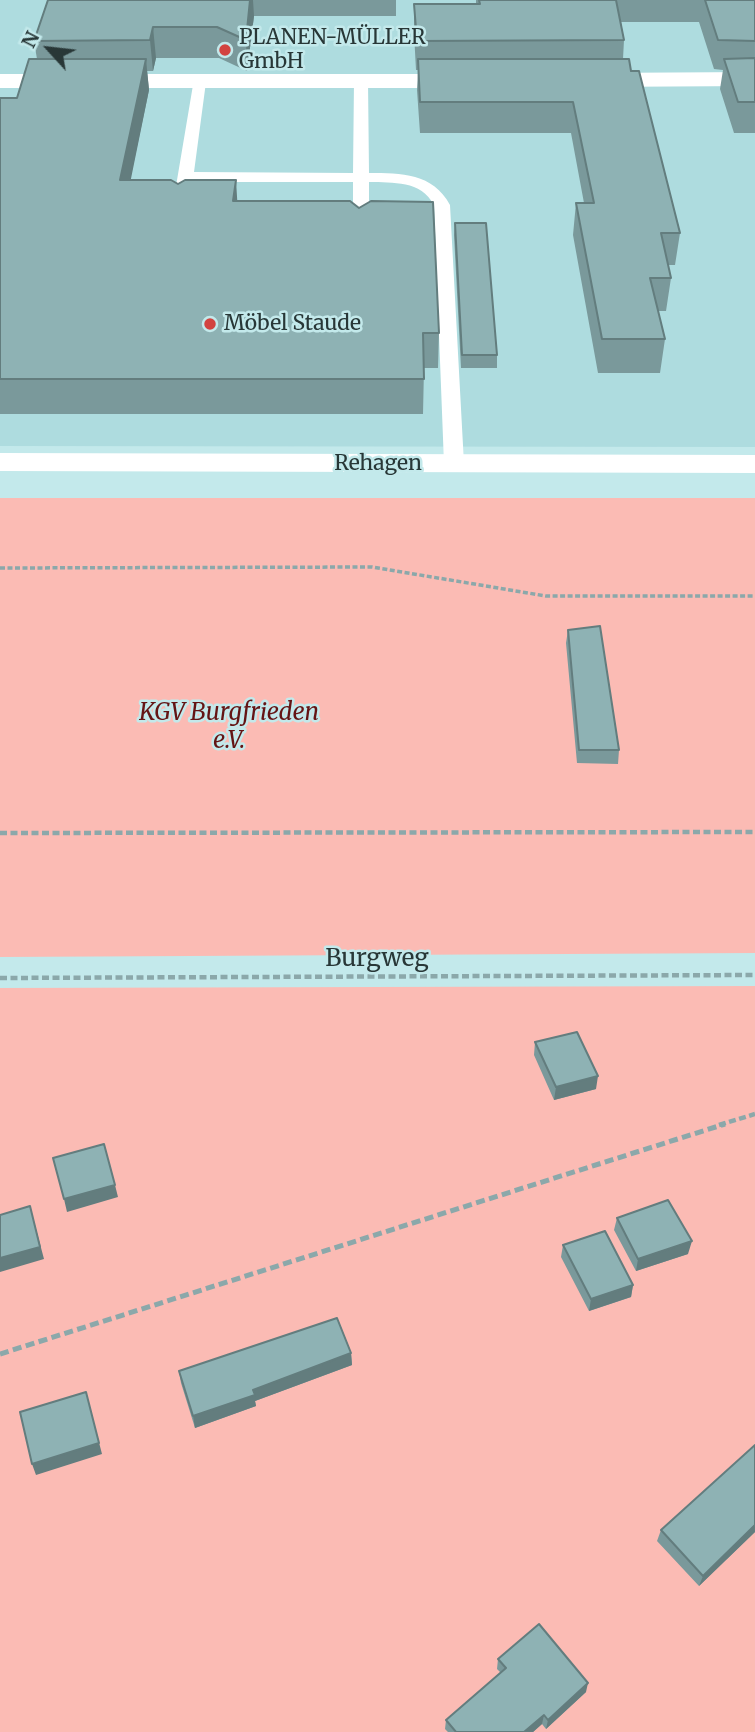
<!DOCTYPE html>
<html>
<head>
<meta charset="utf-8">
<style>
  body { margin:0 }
  #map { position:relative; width:755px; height:1732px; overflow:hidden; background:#c3e9eb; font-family:Merriweather,serif }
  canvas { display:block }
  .north { position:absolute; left:14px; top:14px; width:70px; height:70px; -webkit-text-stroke:5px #c3e9eb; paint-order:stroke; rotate:297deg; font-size:19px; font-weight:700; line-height:28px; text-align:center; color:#283737 }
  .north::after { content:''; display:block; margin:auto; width:24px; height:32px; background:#283737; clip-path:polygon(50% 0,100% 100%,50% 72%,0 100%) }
</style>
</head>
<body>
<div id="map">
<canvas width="755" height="1732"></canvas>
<div class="north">N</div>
</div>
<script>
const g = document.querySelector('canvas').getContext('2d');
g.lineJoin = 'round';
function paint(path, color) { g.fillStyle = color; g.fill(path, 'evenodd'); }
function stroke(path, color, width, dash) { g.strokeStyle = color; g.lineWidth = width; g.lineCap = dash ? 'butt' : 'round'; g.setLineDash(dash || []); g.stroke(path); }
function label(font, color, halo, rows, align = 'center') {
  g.font = font + ' Merriweather,serif'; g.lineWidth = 5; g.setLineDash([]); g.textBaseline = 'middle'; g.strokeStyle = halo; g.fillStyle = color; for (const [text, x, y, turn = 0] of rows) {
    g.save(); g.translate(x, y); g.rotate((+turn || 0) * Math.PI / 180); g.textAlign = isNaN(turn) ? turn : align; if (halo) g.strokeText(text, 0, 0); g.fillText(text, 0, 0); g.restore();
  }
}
paint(new Path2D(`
  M0 0H755V447L0 446Z`), '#aedcdf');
paint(new Path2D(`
  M0 498H755V953L0 957Z
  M755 986V1732H0V988Z`), '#fbbbb4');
stroke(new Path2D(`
  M0 568 372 567 546 596H755`), '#8ba8aa', 3.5, [5, 2.5]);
stroke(new Path2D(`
  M0 833 755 832
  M0 978 755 975
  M719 1125 755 1114`), '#8ba8aa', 4.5, [7, 3.5]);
stroke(new Path2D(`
  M0 1354 725 1124`), '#8ba8aa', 5, [9, 4.5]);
paint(new Path2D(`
  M361 77 368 81 369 173C401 173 433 173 450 205L464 464 454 470 444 464 434 205C421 180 393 183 369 182V234L361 239 353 234V182H192L189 195H177L175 192 194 79H204L206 82 194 172 353 173 354 81Z`), '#fff');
paint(new Path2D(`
  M755 72V86L589 87 581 85 578 80 581 75 589 73Z
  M0 74H469L477 76 480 81 477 86 469 88H0Z`), '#fff');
paint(new Path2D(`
  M0 453 755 455V473L0 471Z`), '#fff');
paint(new Path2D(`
  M48 0H396V16H254L247 71 219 58H156L153 71H147L149 90 130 180 178 184 237 201 439 333 438 368H424L423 414H0V98H17L37 59 34 41Z
  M476 0H755V133H734L720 89 723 70 714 69 699 22H621L624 40 623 59 631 71 680 233 675 265H668L671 278 666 311H658L665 339 660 373H598L573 235 576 203H584L571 133H420L417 90 418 70H416L414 33V4H476Z
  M455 223 497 355V368H461L454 235Z
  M568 630 619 750 618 764 577 763 566 643Z
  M535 1042 596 1089 554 1100 534 1055Z
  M617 1218 688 1254 636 1271 614 1230Z
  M563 1245 633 1285 631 1297 589 1311 561 1257Z
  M351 1353 352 1365 255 1401 256 1406 195 1428 181 1383 179 1371Z
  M755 1445V1532L699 1586 657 1541 661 1530Z
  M498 1659 586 1692 546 1729 542 1724 533 1732H448L445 1729 446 1720 501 1673 497 1669Z`), '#7a999b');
paint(new Path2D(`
  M250 0H253L254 16 247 71 246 40Z
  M153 27 156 58 153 71 150 40Z
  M146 59 149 90 124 213 120 180Z
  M236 180 238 213 233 201Z
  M598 1076 596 1089 554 1100 556 1087Z
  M115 1185 118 1197 67 1212 64 1199Z
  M30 1206 44 1259 0 1272V1258Z
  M692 1241 688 1254 636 1271 638 1259Z
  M633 1285 631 1297 589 1311 591 1299Z
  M351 1353 352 1365 255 1401 256 1406 195 1428 193 1416 253 1390Z
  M86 1392 102 1454 36 1475 32 1464Z
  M755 1525V1532L699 1586 703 1576Z
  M588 1683 586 1692 546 1729 548 1720Z
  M544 1715 542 1724 533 1732H524Z`), '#637d7e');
const building = new Path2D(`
  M48 0H250L246 40 217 27H153L150 40 34 41Z
  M479 0H616L624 40 417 41 414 4H480Z
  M705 0H755V41L718 40Z
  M755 58V102H738L724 59Z
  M29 59H146L120 180H171L178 184 185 180H236L233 201H350L359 208 371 201 433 202 439 333H423L424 379H0V98H17Z
  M418 59H629L631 71H639L680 233H661L671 278H650L665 339H602L576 203H594L573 102H420Z
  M455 223H486L497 355H462Z
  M600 626 619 750H579L568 630Z
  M577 1032 598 1076 556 1087 535 1042Z
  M104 1144 115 1185 64 1199 53 1158Z
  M668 1200 692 1241 638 1259 617 1218Z
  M30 1206 40 1247 0 1258V1215Z
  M605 1231 633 1285 591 1299 563 1245Z
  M337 1318 351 1353 253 1390 255 1395 193 1416 179 1371Z
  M86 1392 99 1443 32 1464 20 1412Z
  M755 1445V1525L703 1576 661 1530Z
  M539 1624 588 1683 548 1720 544 1715 524 1732H456L446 1720 506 1668 498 1659Z`);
paint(building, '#8eb2b4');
stroke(building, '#637d7e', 2);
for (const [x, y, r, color] of [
  [225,50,7,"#d24340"],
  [210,324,7,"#d24340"]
]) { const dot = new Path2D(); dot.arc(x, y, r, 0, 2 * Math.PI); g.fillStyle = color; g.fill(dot); stroke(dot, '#c3e9eb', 2.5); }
label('21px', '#283737', '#c3e9eb', [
  ["PLANEN-MÜLLER",239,38],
  ["GmbH",239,62],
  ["Möbel Staude",224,324]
], 'left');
label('21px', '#283737', '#c3e9eb', [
  ["Rehagen",378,464]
]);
label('italic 24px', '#641414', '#c3e9eb', [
  ["KGV Burgfrieden",229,713],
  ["e.V.",229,741]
]);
label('24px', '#283737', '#c3e9eb', [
  ["Burgweg",377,959]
]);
</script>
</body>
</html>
